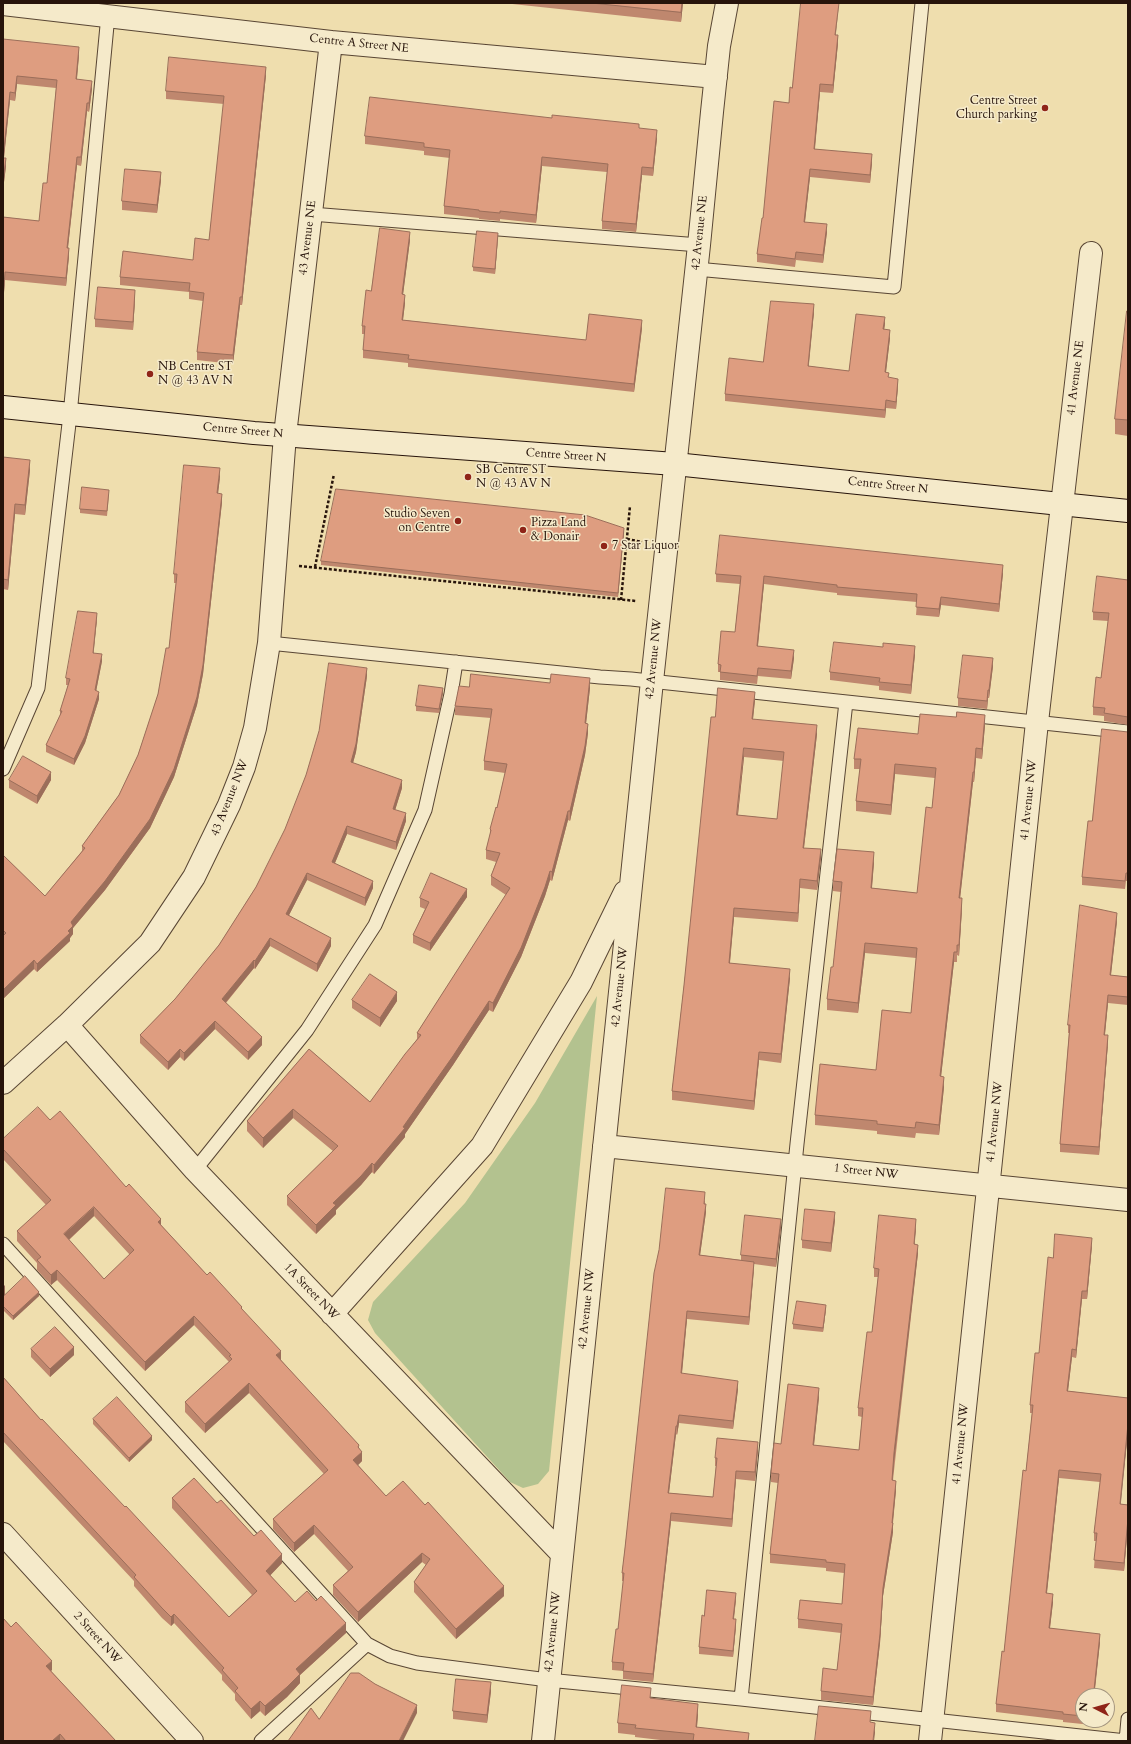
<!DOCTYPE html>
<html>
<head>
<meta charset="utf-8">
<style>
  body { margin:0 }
  #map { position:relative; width:1131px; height:1744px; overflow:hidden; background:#efdeae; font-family:Cardo,serif }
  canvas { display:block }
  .frame { position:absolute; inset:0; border:4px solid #27140b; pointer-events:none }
  .north { position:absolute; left:1075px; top:1688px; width:40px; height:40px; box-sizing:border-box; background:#f5eaca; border:1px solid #a3947e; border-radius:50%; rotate:276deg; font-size:11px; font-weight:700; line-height:16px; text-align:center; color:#27140b }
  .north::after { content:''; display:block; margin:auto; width:14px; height:18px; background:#8f2418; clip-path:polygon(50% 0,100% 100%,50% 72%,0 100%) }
</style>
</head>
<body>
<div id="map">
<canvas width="1131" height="1744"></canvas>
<div class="frame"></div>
<div class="north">N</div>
</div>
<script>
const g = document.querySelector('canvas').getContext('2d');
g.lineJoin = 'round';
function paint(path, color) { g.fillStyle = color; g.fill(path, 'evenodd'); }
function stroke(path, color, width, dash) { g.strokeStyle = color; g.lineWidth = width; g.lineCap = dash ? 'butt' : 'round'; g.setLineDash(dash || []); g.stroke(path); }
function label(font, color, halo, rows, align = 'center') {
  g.font = font + ' Cardo,serif'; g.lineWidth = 3; g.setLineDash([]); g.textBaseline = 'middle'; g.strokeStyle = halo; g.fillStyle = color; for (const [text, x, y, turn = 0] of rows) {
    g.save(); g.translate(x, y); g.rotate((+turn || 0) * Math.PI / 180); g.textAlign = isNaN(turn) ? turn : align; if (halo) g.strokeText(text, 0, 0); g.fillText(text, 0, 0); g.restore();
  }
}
paint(new Path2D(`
  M597 996 549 1471 538 1484 523 1488 510 1482 375 1333 368 1320 373 1302 465 1203 535 1103Z`), '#b3c28f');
const lane = new Path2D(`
  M311 214 699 245
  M696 269 894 287 922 3
  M269 643 600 677 631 679 1128 732
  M3 769 38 688 70 415 108 15
  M195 1170 307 1030 375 925 425 810 451 694 456 662
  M3 1244 367 1644 390 1656 417 1663 548 1680 741 1699 1126 1741
  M741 1699 797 1144 846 702
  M261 1741 367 1644
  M1126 1741 1128 1719`);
const street = new Path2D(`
  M3 4 331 42 716 77
  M67 1025 195 1170 561 1553
  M3 1083 67 1025 150 943 194 877 229 805 244 767 255 728 269 643 285 435 331 42
  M604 1146 1128 1200
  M332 1314 482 1146 581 982 625 892
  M3 1534 192 1741
  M543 1741 652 681 699 245 712 112 719 46 727 3
  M930 1741 1037 722 1091 253`);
const secondary = new Path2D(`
  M3 407 254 433 675 464 1128 511`);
stroke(lane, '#594634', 15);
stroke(street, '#594634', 24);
stroke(secondary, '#27140b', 24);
stroke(new Path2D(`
  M627 539 642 542
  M299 566 636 601
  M315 567 334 474
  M621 600 630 506`), '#27140b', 2.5, [3, 2]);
stroke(lane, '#f5eaca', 13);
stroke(street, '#f5eaca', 22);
stroke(secondary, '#f5eaca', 22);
paint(new Path2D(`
  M503 3H683L681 22Z
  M836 35 838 43 833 93 820 92 815 149 872 162 870 183 810 177 805 222 827 232 823 263 796 260 795 267 757 262V254L763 218 792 88Z
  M3 39 79 55 77 79 92 89 89 112 87 111 81 166 77 165 68 248 69 256 66 286 5 280 3 217 39 221 47 183 56 88 17 84 15 101 10 100 4 158 6 166 3 190Z
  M266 75 242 305H240L233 364 197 360V352L203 301 189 299V292L120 285V277L193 260 209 240 224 104 166 99V91Z
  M639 128 657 138 653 176 642 175 636 232 602 229V221L607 172 542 166 536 223 500 219V221L479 219V218L444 214V206L450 158 424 155V151L365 144V136Z
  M161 180 157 213 122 210V201Z
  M498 237 495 274 473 271V267Z
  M410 240 403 294 405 303 403 320 586 340 642 328 634 392 408 367V363L363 358V350L365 334H362V326L371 291Z
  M135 299 133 330 95 327V319Z
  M1128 311V436L1115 434V419Z
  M814 312 808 366 849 371 885 324 884 329 890 338 886 372 889 378 898 386 896 409 886 408 885 418 725 401V394L763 362Z
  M3 457 30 470 25 515 15 514 8 590 3 589Z
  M220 477 218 493 222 502 203 674 197 705 174 777 150 828 105 890 73 928V934L70 938V941L37 972 34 969 3 999V855L45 896 82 851V846L119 795 138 755 158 694 169 648 176 583H174V574Z
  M109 494 107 516 80 513V509Z
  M624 532 618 597 321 565V561Z
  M1003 573 999 612 941 605 939 617 916 615 917 602 837 595V593L764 584 758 646 794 658 791 679 758 676 757 684 720 680V672H718V664L735 632 740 584 716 582V574Z
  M1128 580V725L1104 721V716L1093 715V707L1101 678 1108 621 1093 620V612Z
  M97 619 93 653 102 661 96 691 99 699 85 743 74 765 46 752V745L60 717V711L68 685H66V678Z
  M915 654 911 694 879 690V686L830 680V672Z
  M993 666 989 698H988L987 709 958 706V698Z
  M367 676 356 752 353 763 402 788 395 810 406 821 396 850 347 834 335 863 373 888 365 906 307 880 289 915 331 946 317 972 270 946 255 969 254 968 226 1003 262 1045 248 1060 215 1029 184 1061 180 1057 168 1070 140 1043V1035L175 999 219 945 256 887Z
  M469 687 590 688 586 723 588 733 585 755 570 821 568 820 552 881 550 880 545 896 521 957 493 1012 489 1010 453 1065 405 1134V1137L374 1174 372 1172 361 1185 336 1210V1214L316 1234 287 1205V1196L333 1151 293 1118 263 1148 247 1131V1121L309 1049 370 1102 417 1039V1033L506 895 491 885V876L496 862 486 859V850L490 836V829L497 808 505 773 484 770V761L491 718 455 715V706Z
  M443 693 439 713 416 711V706Z
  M755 700 753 719 817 734 804 848 821 858 817 890 800 888 798 922 734 917 730 963 790 978 781 1063 759 1060 754 1110 672 1100V1091L684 985 715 717ZM744 757 784 761 777 819 738 815Z
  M985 725 982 759 976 758 974 782H973L960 898 962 908 959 956 957 955V962H954L941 1076 944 1087 939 1135 916 1133 915 1138 877 1134V1131L815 1125V1115L876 1070 911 1013 916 958 865 953 858 1013 827 1010V999L833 967 841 892 833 891V881L874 862 872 888 917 893 932 808 935 778 895 774 891 815 856 811V801L860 769H854V759L918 734Z
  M1128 732V881H1126L1125 889 1082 885V877L1092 821Z
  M9 780H51L37 804 9 788Z
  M467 897 430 951 413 943V935L425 909 420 907V898Z
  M1117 921 1111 975 1128 977V1005L1108 1003 1105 1035 1108 1043 1099 1155 1060 1152V1144L1069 1033H1068V1025Z
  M352 1000 397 1001 380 1027 352 1008Z
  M50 1120 126 1187 207 1275 242 1309 281 1360 359 1448 362 1461 358 1465 386 1496 504 1596 456 1639 414 1592V1582L426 1565 422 1562 358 1622 333 1595V1585L348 1571 314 1534 294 1552 273 1529V1519L324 1474 249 1393 205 1433 185 1412V1402L229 1362 194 1325 145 1371 57 1280 51 1285 37 1270V1263L17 1241V1231L46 1205 3 1159V1139ZM94 1216 130 1255 104 1279 69 1240Z
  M705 1200V1204L706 1212 700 1255 741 1260V1255L781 1228 776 1267 754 1264 749 1325 687 1319 682 1374 738 1389 733 1429 679 1423 677 1435 676 1434 669 1493 713 1497 716 1466H715V1458L758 1450 755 1481 736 1479 732 1527 671 1521 653 1682 623 1679V1671L612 1670V1662L618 1629 624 1581H622V1573L659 1250Z
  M835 1220 831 1252 802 1248V1240Z
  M916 1228 914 1244 918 1253 893 1480 896 1490 893 1523V1532L883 1596 880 1643 873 1705 821 1700V1691L837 1670 841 1633 798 1628V1619L842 1604 844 1573 826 1571V1568L770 1563V1554L778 1483 771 1482V1473L781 1444 819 1397 814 1445 859 1450 862 1417 858 1416V1408L872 1332 878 1277H874V1268Z
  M1092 1245 1087 1299H1082L1076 1358 1072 1357 1068 1391 1128 1398V1432L1120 1504 1128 1505V1526L1124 1571 1094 1568 1096 1541H1094V1533L1100 1482 1059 1478 1047 1593 1053 1602 1050 1628 1100 1642 1095 1690 1105 1696H1083V1720H1103L1102 1726 1063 1722V1720L996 1712V1704L1004 1652 1026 1471 1032 1413H1030V1405L1039 1353Z
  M39 1296 13 1320 3 1310V1297Z
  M826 1309 823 1332 793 1329V1324Z
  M31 1349 74 1355 50 1377 31 1357Z
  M3 1377 41 1420 229 1617 252 1595 172 1508V1498L217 1503 254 1536 282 1563 270 1575 295 1602 346 1633 300 1675V1683L287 1697 265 1716 260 1711 251 1719 235 1700V1694L222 1680V1675L174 1623 171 1626 162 1618 134 1586V1581L3 1441Z
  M93 1419 152 1440 129 1462 93 1424Z
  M736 1599 734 1619 736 1626 733 1657 699 1654V1647L704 1616Z
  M3 1618 52 1670 51 1671 116 1741H3Z
  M491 1691 487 1723 453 1719V1711Z
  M651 1698 698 1714 697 1728 749 1741H669L635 1737V1735L618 1733V1723Z`), '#bf876e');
paint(new Path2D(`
  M682 3H683L681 22V12Z
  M839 3 835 43V35Z
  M838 35V43L833 93V85Z
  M79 47V55L76 88V79Z
  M266 67V75L242 305V297Z
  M17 76V84L15 101V93Z
  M92 81V89L89 112V103Z
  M820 84V92L814 157V149Z
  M10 92V100L3 166V158Z
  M87 103V111L81 166V157Z
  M657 130V138L653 176V168Z
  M872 154V162L870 183V175Z
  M77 157V165L67 256V248Z
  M542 157V166L536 223V215Z
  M6 158V166L3 190V182Z
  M642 167V175L636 232V224Z
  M810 169V177L804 230V222Z
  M161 172V180L157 213V205Z
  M827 224V232L823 263V255Z
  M410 232V240L402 303V294Z
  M498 233V237L495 274V269Z
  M69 248V256L66 286V278Z
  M5 272V280L3 306V298Z
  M135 290V299L133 330V322Z
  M405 295V303L402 328V320Z
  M240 297V305L233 364V355Z
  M814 304V312L808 374V366Z
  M885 317V324L883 337V329Z
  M642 320V328L634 392V384Z
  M890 330V338L885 380V372Z
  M898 379V386L896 409V402Z
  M886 400V408L885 418V410Z
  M30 460V470L25 515V505Z
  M220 468V477L217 502V493Z
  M222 494V502L203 674 197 705 174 777 150 828 105 890 73 928V934L70 938V941L37 972V964L68 931 71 922 150 819Z
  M15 504V514L8 590V580Z
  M624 528V532L618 597V593Z
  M1003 565V573L999 612V604Z
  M764 576V584L757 654V646Z
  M941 597V605L939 617V609Z
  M97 613V619L93 659V653Z
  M915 646V654L911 694V685Z
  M794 650V658L791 679V671Z
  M102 654V661L95 697V690Z
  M993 658V666L989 698V690Z
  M367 668V676L356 752 351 770V762Z
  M590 678V688L585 733V723Z
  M443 688V693L439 713V709Z
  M988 690V698L987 709V701Z
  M99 692V699L85 743 74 765V759Z
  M755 692V700L752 728V719Z
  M985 715V725L982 759V749Z
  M588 724V733L585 755 570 821V811Z
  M817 725V734L803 856V848Z
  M744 748V757L737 823V815Z
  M976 748V758L974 782V772Z
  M895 764V774L891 815V805Z
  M51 772V780L37 804V796Z
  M973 772V782L959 908V898Z
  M402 780V788L393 817V809Z
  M568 811V820L552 881V872Z
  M406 813V821L396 850V842Z
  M347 826V834L332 870V862Z
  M821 849V858L817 890V881Z
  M874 852V862L871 898V888Z
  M550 871V880L545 896 521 957 493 1012V1003Z
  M307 873V880L286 921V914Z
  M800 879V888L798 922V913Z
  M373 881V888L365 906V898Z
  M467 889V897L430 951V943Z
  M962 898V908L959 956V945Z
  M734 908V917L729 972V963Z
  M1117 913V921L1110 983V975Z
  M270 938V946L255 969V961Z
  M331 938V946L317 972V964Z
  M865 943V953L858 1013V1003Z
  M954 952V962L940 1086V1076Z
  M34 960V969L3 999V990Z
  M254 960V968L222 1007V999Z
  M790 969V978L781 1063V1054Z
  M397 992V1001L380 1027V1018Z
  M1108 995V1003L1104 1043V1035Z
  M489 1001V1010L453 1065 405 1134V1137L374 1174V1165L403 1127Z
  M215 1021V1029L184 1061V1053Z
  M1108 1035V1043L1099 1155V1147Z
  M262 1037V1045L248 1060V1052Z
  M180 1049V1057L168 1070V1062Z
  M759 1052V1060L754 1110V1101Z
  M944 1077V1087L939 1135V1125Z
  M293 1109V1118L263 1148V1138Z
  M372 1163V1172L361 1185 336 1210V1214L316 1234V1225L333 1203Z
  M706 1204V1212L699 1263V1255Z
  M94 1207V1216L64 1244V1234Z
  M835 1212V1220L831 1252V1243Z
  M161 1219V1228L158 1222Z
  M781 1219V1228L776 1267V1259Z
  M916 1219V1228L914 1253V1244Z
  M1092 1238V1245L1087 1299V1291Z
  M918 1245V1253L894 1462 892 1489V1480L894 1453Z
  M754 1262V1270L749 1325V1317Z
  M57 1270V1280L51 1285V1275Z
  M5 1285V1295L3 1296V1287Z
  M1082 1291V1299L1076 1358V1350Z
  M39 1292V1296L13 1320V1316Z
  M826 1305V1309L823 1332V1328Z
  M687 1311V1319L681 1382V1373Z
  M194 1316V1325L145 1371V1362Z
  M74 1347V1355L50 1377V1369Z
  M1072 1349V1357L1067 1399V1391Z
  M281 1351V1361L276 1355Z
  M738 1381V1389L733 1429V1421Z
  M249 1383V1393L205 1433V1424Z
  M819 1388V1397L813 1454V1445Z
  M679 1415V1423L677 1435V1426Z
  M1128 1424V1432L1120 1512V1504Z
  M676 1426V1434L668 1501V1493Z
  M152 1436V1440L129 1462V1458Z
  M758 1442V1450L755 1481V1472Z
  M359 1445V1455L362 1452V1461L353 1470V1460L358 1447Z
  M1059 1470V1478L1046 1601V1593Z
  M736 1471V1479L732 1527V1519Z
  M896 1481V1490L892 1530 893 1523V1532L883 1596 880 1643 873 1705V1697L883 1588 892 1523Z
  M671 1513V1521L653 1682V1674Z
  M1128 1518V1526L1124 1571V1563Z
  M314 1525V1534L294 1552V1543Z
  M422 1553V1562L358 1622V1612Z
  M282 1554V1563L266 1580V1571Z
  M504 1586V1596L456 1639V1629Z
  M736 1593V1599L733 1625V1619Z
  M1053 1594V1602L1049 1636V1628Z
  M174 1614V1623L171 1626V1617Z
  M736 1619V1626L733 1657V1651Z
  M346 1623V1633L300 1675V1683L287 1697 265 1716V1706L296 1669Z
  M1100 1634V1642L1094 1696V1690Z
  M52 1661V1670L46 1675V1666Z
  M491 1682V1691L487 1723V1715Z
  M260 1701V1711L251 1719V1709Z
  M698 1704V1714L696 1737V1727Z
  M417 1705V1713L403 1741H399Z
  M875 1723V1733L874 1741H873Z
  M60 1734V1741H52Z`), '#9b6e5a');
const building = new Path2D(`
  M592 3H682L681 12Z
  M801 3H839L835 35H838L833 85 820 84 814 149 872 154 870 175 810 169 804 222 827 224 823 255 796 252 795 259 757 254 762 218H763L774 101 789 103 790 87 792 88Z
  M3 39 79 47 76 79 92 81 89 103H87L81 157H77L67 248H69L66 278 5 272 3 298V217L39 221 43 183H47L57 80 17 76 15 93 10 92 3 158H6L3 182Z
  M169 57 266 67 242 297H240L233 355 197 352 204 293 189 291 190 283 120 277 123 251 193 260 195 238 209 240 224 96 166 91Z
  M370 97 552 118V115L639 124V128L657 130 653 168 642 167 636 224 602 221 608 164 542 157 536 215 500 211V213L479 211V210L444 206 450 150 424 147V143L365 136Z
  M125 169 161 172 157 205 122 201Z
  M380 228 410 232 402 294 405 295 402 320 586 340 589 314 642 320 634 384 408 359 409 355 363 350 365 326H362L366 290 371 291Z
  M477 231 498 233 495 269 473 267Z
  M98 287 135 290 133 322 95 319Z
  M771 301 814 304 808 366 849 371 856 314 885 317 883 329 890 330 885 372 889 373 888 377 898 379 896 402 886 400 885 410 725 394 729 358 763 362Z
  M1127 311H1128V420L1115 419Z
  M3 457 30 460 25 505 15 504 8 580 3 579Z
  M184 465 220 468 217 493 222 494 203 665 197 697 174 769 150 819 105 881 71 922 73 926 68 931 70 933 37 964 34 960 3 990V936L6 933 3 930V855L45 896 85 848 82 846 119 795 138 755 158 694 166 648H169L177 574H174Z
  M82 487 109 490 107 511 80 509Z
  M336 489 585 515 624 528 618 593 321 561Z
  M720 535 1003 565 999 604 941 597 939 609 916 607 917 594 837 587V585L764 576 757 646 794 650 791 671 758 668 757 676 720 672 721 665 718 664 721 631 735 632 741 576 716 574Z
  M1097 576 1128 580V717L1104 713 1105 708 1093 707 1096 677 1101 678 1109 613 1093 612Z
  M78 611 97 613 93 653 102 654 95 690 99 692 85 736 74 759 46 745 62 711H60L70 679 66 678Z
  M834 642 883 647V643L915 646 911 685 879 682 880 678 830 672Z
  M963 655 993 658 989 690H988L987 701 958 698Z
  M329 663 367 668 356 744 351 762 402 780 393 809 406 813 396 842 347 826 332 862 373 881 365 898 307 873 286 914 331 938 317 964 270 938 255 961 254 960 222 999 262 1037 248 1052 215 1021 184 1053 180 1049 168 1062 140 1035 175 999 219 945 256 887 285 829 306 775 319 731Z
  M471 674 550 683 551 674 590 678 585 723 588 724 585 746 570 811H568L552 872 550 871 545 887 521 948 493 1003 489 1001 453 1056 403 1127 405 1128 374 1165 372 1163 361 1176 333 1203 336 1205 316 1225 287 1196 338 1146 293 1109 263 1138 247 1121 309 1049 370 1102 405 1054 421 1035 417 1033 510 888 491 876 500 853 486 850 491 830 490 829 496 807 497 808 507 764 484 761 492 709 455 706 459 686 469 687Z
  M419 685 443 688 439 709 416 706Z
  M718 688 755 692 752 719 817 725 803 848 821 849 817 881 800 879 798 913 734 908 729 963 790 969 781 1054 759 1052 754 1101 672 1091 684 985 711 717H715ZM744 748 784 752 777 819 737 815Z
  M957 712 985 715 982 749 976 748 974 772H973L959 898H962L959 945H957V952H954L940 1076 944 1077 939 1125 916 1122 915 1128 877 1124V1121L815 1115 820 1064 876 1070 882 1010 911 1013 917 948 865 943 858 1003 827 999 831 967H833L842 882 833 881 837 849 874 852 871 888 917 893 926 807 932 808 936 768 895 764 891 805 856 801 861 759H854L858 728 918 734 920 714 956 717Z
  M1102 729 1128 732V873H1126L1125 881 1082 877 1088 821H1092Z
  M23 756 51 772 37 796 9 780Z
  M431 873 467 889 430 943 413 935 429 902 420 898Z
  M1080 905 1117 913 1110 975 1128 977V997L1108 995 1104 1035H1108L1099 1147 1060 1144 1070 1025H1068Z
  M370 974 397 992 380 1018 352 1000Z
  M38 1107 50 1120 60 1111 126 1187 129 1184 161 1219 158 1222 207 1275 210 1272 242 1307 241 1308 281 1351 276 1355 359 1445 358 1447 362 1452 353 1460 386 1496 403 1481 425 1505 428 1502 504 1586 456 1629 414 1582 430 1559 422 1553 358 1612 333 1585 353 1567 314 1525 294 1543 273 1519 328 1470 249 1383 205 1424 185 1402 232 1359 229 1356 231 1355 194 1316 145 1362 57 1270 51 1275 37 1260 41 1257 17 1231 51 1200 3 1149V1139ZM94 1207 134 1250 104 1279 64 1234Z
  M666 1188 705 1192 704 1204H706L699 1255 754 1262 749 1317 687 1311 681 1373 738 1381 733 1421 679 1415 677 1426H676L668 1493 713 1497 717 1458H715L717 1438 758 1442 755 1472 736 1471 732 1519 671 1513 653 1674 623 1671 624 1663 612 1662 616 1629H618L624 1573H622L625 1548 654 1273 659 1250Z
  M805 1209 835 1212 831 1243 802 1240Z
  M745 1215 781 1219 776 1259 741 1255Z
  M879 1215 916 1219 914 1244 918 1245 894 1453 892 1480 896 1481 892 1523H893L883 1588 880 1634 873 1697 821 1691 823 1668 837 1670 842 1624 798 1619 800 1600 842 1604 845 1564 826 1562V1560L770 1554 779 1474 771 1473 774 1443 781 1444 788 1384 819 1388 813 1445 859 1450 863 1408H858L867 1332H872L879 1269 874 1268Z
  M1055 1234 1092 1238 1087 1291H1082L1076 1350 1072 1349 1067 1391 1128 1398V1424L1120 1504 1128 1505V1518L1124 1563 1094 1560 1097 1533H1094L1101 1474 1059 1470 1046 1593 1053 1594 1049 1628 1100 1634 1094 1690 1105 1692V1696H1083V1716L1063 1714V1712L996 1704 1002 1651 1004 1652 1023 1470 1026 1471 1033 1405H1030L1035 1353H1039L1048 1257 1053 1258Z
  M25 1276 39 1292 13 1316 3 1306V1297Z
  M797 1301 826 1305 823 1328 793 1324Z
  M55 1327 74 1347 50 1369 31 1349Z
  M3 1377 41 1420 42 1419 125 1507 126 1506 229 1617 257 1591 172 1498 194 1478 217 1503 221 1500 254 1536 261 1530 282 1554 266 1571 295 1602 307 1591 316 1601 321 1596 346 1623 296 1669 300 1674 287 1687 265 1706 260 1701 251 1709 235 1691 238 1688 222 1670 224 1668 174 1614 171 1617 162 1608 134 1577 136 1575 3 1432Z
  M117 1397 152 1436 129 1458 93 1419Z
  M707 1590 736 1593 733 1619H736L733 1651 699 1647 702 1615 704 1616Z
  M3 1618 11 1627 16 1622 52 1661 46 1666 116 1741H66L60 1734 52 1741H3Z
  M351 1673H359L375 1684 417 1705 399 1741H288L311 1708 319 1719Z
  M456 1679 491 1682 487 1715 453 1711Z
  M622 1685 651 1688 650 1698 698 1704 696 1727 749 1733 748 1741H693L694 1734 635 1728 636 1725 618 1723Z
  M819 1706 871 1711 870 1722 875 1723 873 1741H815Z`);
paint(building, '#de9d80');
stroke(building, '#9b6e5a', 1);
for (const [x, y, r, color] of [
  [1045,108,4,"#8f2418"],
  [150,374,4,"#8f2418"],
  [468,477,4,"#8f2418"],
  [458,521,4,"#8f2418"],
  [523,530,4,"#8f2418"],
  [604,546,4,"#8f2418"]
]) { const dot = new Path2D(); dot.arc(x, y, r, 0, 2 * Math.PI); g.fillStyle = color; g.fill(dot); stroke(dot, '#f5eaca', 1.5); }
label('12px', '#27140b', '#f5eaca', [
  ["Centre A Street NE",359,44,6],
  ["42 Avenue NE",700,233,-84],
  ["43 Avenue NE",308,238,-83],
  ["41 Avenue NE",1076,378,-83],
  ["Centre Street N",243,431,5],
  ["Centre Street N",566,456,4],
  ["Centre Street N",888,486,6],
  ["42 Avenue NW",654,659,-84],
  ["43 Avenue NW",230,798,-68],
  ["41 Avenue NW",1029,800,-84],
  ["42 Avenue NW",620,987,-84],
  ["41 Avenue NW",995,1122,-84],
  ["1 Street NW",866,1172,6],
  ["1A Street NW",311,1292,46],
  ["42 Avenue NW",587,1309,-84],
  ["41 Avenue NW",961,1444,-84],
  ["42 Avenue NW",553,1632,-84],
  ["2 Street NW",97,1638,48]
]);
label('12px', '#27140b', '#f5eaca', [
  ["Centre Street",1037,101,"right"],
  ["Church parking",1037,115,"right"],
  ["NB Centre ST",158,367],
  ["N @ 43 AV N",158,381],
  ["SB Centre ST",476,470],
  ["N @ 43 AV N",476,484],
  ["Studio Seven",450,514,"right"],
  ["on Centre",450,528,"right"],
  ["Pizza Land",531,523],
  ["& Donair",531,537],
  ["7 Star Liquor",612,546]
], 'left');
</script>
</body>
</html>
